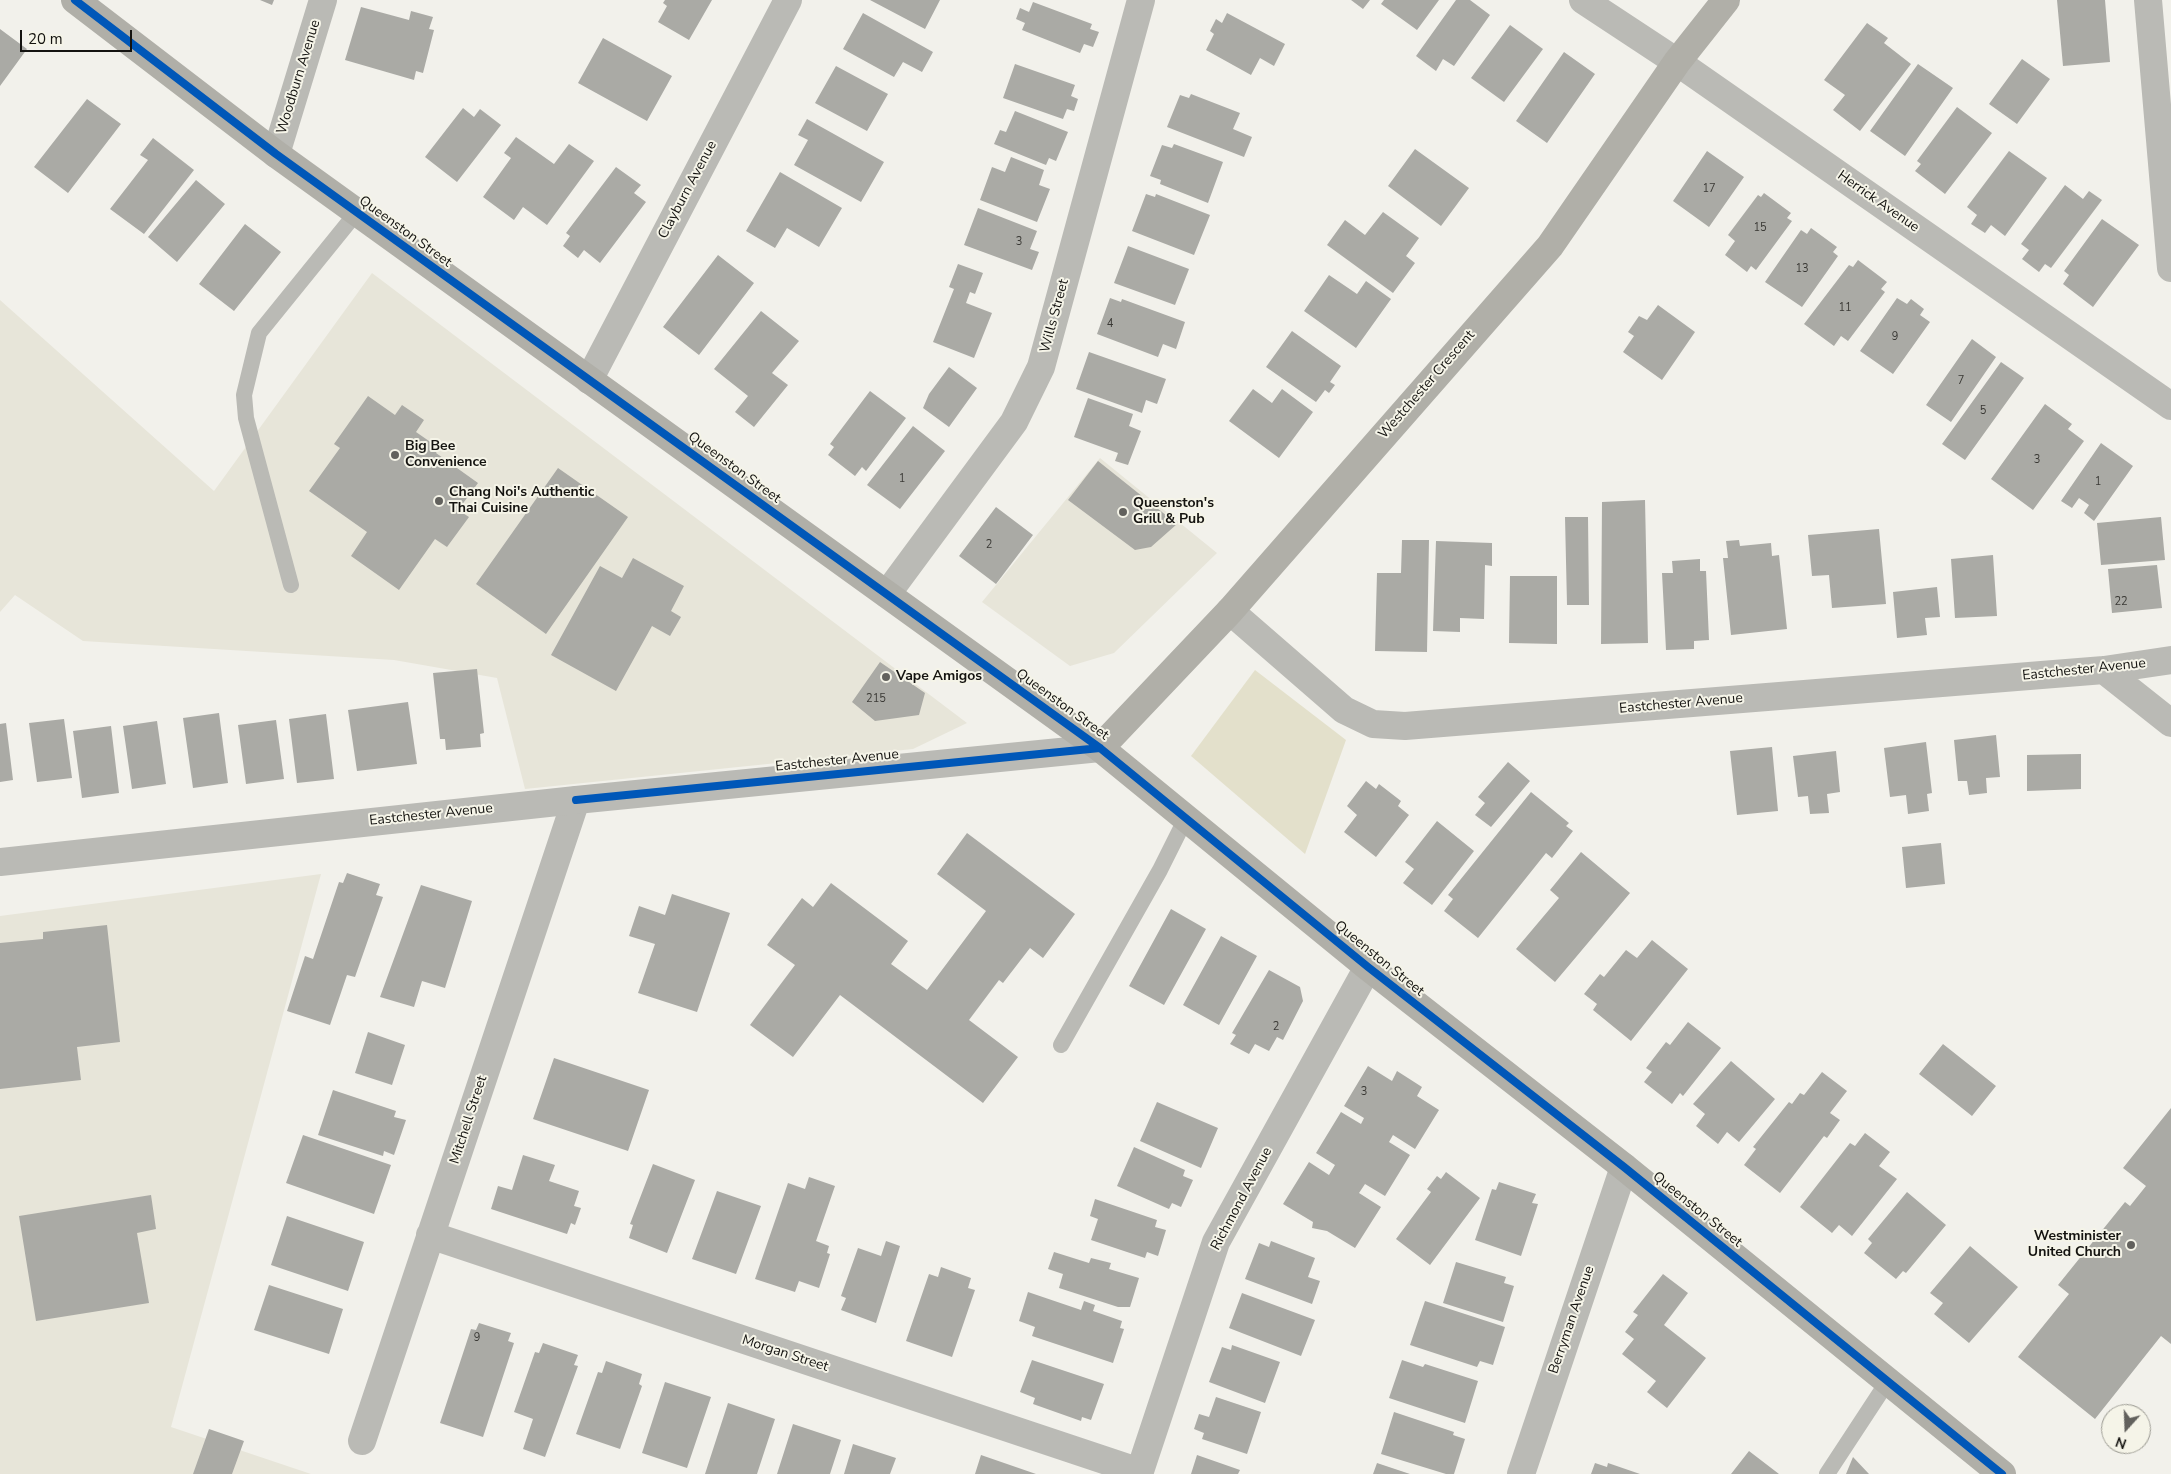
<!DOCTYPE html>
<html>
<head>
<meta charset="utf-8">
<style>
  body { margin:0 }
  #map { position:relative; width:2171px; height:1474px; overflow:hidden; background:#f2f1eb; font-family:"Nunito Sans",sans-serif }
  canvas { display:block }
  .north { position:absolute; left:2101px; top:1404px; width:50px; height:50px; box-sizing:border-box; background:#f5f4e8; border:1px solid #9b9a92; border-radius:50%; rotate:200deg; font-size:14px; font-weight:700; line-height:20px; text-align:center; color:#141310 }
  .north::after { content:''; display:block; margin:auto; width:18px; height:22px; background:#62615d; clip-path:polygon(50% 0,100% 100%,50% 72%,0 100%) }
  .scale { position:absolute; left:20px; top:30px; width:112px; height:22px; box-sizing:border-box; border:2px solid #141310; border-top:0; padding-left:6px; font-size:15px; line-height:18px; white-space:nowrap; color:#141310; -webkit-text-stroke:4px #f5f4e8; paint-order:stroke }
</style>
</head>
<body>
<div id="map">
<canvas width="2171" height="1474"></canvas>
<div class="north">N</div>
<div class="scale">20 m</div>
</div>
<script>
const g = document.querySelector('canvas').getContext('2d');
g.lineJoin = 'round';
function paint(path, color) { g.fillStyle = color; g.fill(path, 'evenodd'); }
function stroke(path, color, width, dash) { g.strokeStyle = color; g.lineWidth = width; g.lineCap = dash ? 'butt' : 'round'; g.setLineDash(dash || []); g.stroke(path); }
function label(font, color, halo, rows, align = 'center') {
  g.font = font + ' "Nunito Sans",sans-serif'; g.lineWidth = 4; g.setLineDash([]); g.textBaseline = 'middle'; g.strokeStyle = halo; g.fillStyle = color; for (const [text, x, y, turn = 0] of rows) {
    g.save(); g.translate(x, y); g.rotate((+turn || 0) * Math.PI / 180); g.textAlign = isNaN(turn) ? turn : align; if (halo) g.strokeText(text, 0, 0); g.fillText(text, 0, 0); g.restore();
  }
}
paint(new Path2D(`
  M372 273 967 723 913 749 525 789 497 678 394 660 83 641 15 595 0 612V300L214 491Z
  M1100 458 1217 553 1114 653 1070 666 982 602Z
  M321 874 171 1427 311 1474H0V916Z`), '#e7e5d9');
paint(new Path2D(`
  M1255 670 1346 740 1305 854 1191 756Z`), '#e3e0cb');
paint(new Path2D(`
  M260 0H274L272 5Z
  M665 0H712L689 40 658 22 667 6 663 3Z
  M870 0H940L925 29Z
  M1351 0H1370L1363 9Z
  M1384 0H1439L1417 30 1381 4Z
  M1456 0H1470L1490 15 1454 66 1443 59 1436 71 1416 56Z
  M2057 0H2105L2110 62 2063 66Z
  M1033 2 1092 24 1090 29 1099 32 1093 47 1084 44 1080 53 1022 30 1025 23 1016 19 1020 8 1029 12Z
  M361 7 409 20 411 11 433 17 429 29 434 30 423 73 416 71 414 80 345 60Z
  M863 13 933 52 922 72 903 62 894 77 843 49Z
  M1227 13 1285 44 1274 66 1260 58 1251 75 1206 50 1214 34 1210 31 1216 19 1222 23Z
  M1867 23 1888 38 1884 43 1911 64 1860 131 1833 110 1845 95 1824 80Z
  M1510 25 1543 49 1504 102 1471 78Z
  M0 29 27 49 0 86Z
  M603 38 672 76 647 121 578 83Z
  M1564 52 1595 74 1547 143 1516 121Z
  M2022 59 2050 79 2017 124 1989 104Z
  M1015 64 1075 85 1071 96 1078 99 1074 111 1067 109 1063 119 1003 98Z
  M1918 64 1953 88 1905 156 1870 131Z
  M836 66 888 94 867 131 815 103Z
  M1191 94 1240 113 1233 129 1252 137 1244 157 1167 127 1180 95 1189 98Z
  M87 99 121 124 68 193 34 167Z
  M1957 107 1992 133 1945 194 1915 171 1921 164 1917 161Z
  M463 108 474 117 480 109 501 125 457 182 425 157Z
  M1015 111 1068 132 1056 161 1049 158 1046 165 994 144 1000 130 1006 132Z
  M807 119 884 162 861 202 794 165 808 140 798 135Z
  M516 137 554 164 569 144 594 161 547 225 523 207 514 220 483 197 511 158 504 153Z
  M153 138 194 170 144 234 110 209 148 160 140 155Z
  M1174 144 1223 162 1208 203 1160 184 1161 180 1150 176 1162 145 1172 148Z
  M1415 149 1469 188 1441 226 1388 186Z
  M1707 151 1744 177 1709 227 1673 201Z
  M2009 151 2047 178 2005 236 1991 225 1985 233 1971 224 1977 215 1967 207Z
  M1011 157 1044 170 1039 185 1050 189 1037 222 980 200 992 167 1005 172Z
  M616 167 641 185 634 193 646 202 600 263 584 250 578 258 563 246 570 236 566 233Z
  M780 172 842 208 819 247 787 228 775 248 746 231Z
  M196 180 225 204 177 262 148 237Z
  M2065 185 2083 199 2089 191 2102 200 2051 268 2045 264 2039 272 2022 259 2029 250 2021 244Z
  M1764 193 1791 213 1787 218 1792 221 1756 270 1751 266 1747 272 1725 255 1735 241 1728 235 1758 195 1761 197Z
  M1146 194 1155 197 1156 194 1210 215 1194 255 1132 231Z
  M978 208 1037 231 1030 249 1039 252 1032 270 964 245Z
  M1383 212 1419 238 1406 256 1415 263 1393 293 1327 245 1345 220 1365 235Z
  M2102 219 2139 245 2093 307 2063 284 2069 275 2064 271Z
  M245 224 281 252 234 311 199 284Z
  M1811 228 1837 247 1833 252 1838 256 1802 307 1765 282 1801 230 1807 234Z
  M1128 246 1189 269 1175 305 1114 283Z
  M718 255 754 283 699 355 663 327Z
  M1858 260 1887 282 1881 289 1885 292 1848 341 1841 336 1834 346 1804 324 1849 265 1853 267Z
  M958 264 983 273 975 294 970 292 966 303 992 313 974 358 933 342 954 289 949 287Z
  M1329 275 1357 294 1366 281 1391 299 1356 348 1304 311Z
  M1110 298 1121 302 1122 299 1185 322 1176 349 1163 344 1158 357 1097 334Z
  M1897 298 1907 304 1911 299 1924 309 1920 315 1930 322 1893 374 1860 351Z
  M1658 305 1695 332 1662 380 1623 352 1634 336 1628 332 1639 316 1647 320Z
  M761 311 799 341 772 373 788 385 754 427 735 412 748 396 714 369Z
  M1292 331 1341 366 1330 382 1335 385 1329 393 1325 390 1316 402 1266 367Z
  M1972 339 1996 357 1951 422 1926 405Z
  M1089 352 1166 379 1157 404 1146 400 1142 413 1076 389Z
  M2001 362 2024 378 1965 460 1942 444Z
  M949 367 977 388 949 427 923 408 929 394Z
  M1253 389 1272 403 1282 389 1313 412 1279 458 1229 421Z
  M870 391 906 418 866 471 862 467 855 476 828 455 834 447 830 444Z
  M368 396 395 415 402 405 424 420 416 432 439 448 436 453 478 483 458 510 469 517 447 547 435 539 399 590 351 556 367 532 309 491 340 448 334 444Z
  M1088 398 1133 414 1129 426 1141 431 1128 465 1115 461 1118 453 1074 437Z
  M2045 404 2072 424 2068 429 2084 441 2033 510 1991 479Z
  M913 426 945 451 900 509 867 485Z
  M2101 443 2133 466 2094 521 2084 513 2089 505 2079 498 2072 508 2061 501Z
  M1098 461 1177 524 1151 547 1135 550 1068 500Z
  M558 468 628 517 546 634 476 584Z
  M1645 500 1648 643 1601 644 1602 502Z
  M996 507 1033 535 996 584 959 556Z
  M1565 517H1588L1589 605H1567Z
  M2161 517 2165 560 2101 565 2097 523Z
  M1879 529 1886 604 1832 608 1829 575 1812 576 1808 535Z
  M1402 540H1429L1427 652 1375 651 1377 573H1401Z
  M1739 540 1740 546 1771 543 1772 556 1779 555 1787 629 1731 635 1723 558H1728L1726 541Z
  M1436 541 1492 543V566L1485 565 1484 619 1460 618V632L1433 631Z
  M1993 555 1997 616 1955 618 1951 559Z
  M633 558 684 586 671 611 681 617 670 636 652 626 616 691 551 655 600 566 622 578Z
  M1700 559V571H1706L1709 640 1694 641V649L1666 650 1662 573H1673L1672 561Z
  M2157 565 2162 608 2112 613 2108 569Z
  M1510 576H1557V644L1509 643Z
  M1937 587 1940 617 1925 618 1927 635 1897 638 1893 592Z
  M880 662 925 693 919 715 875 721 852 702Z
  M477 669 484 733 480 734 481 747 446 750 445 739H440L433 673Z
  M408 702 417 764 357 771 348 710Z
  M219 713 228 783 193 788 183 718Z
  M326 714 334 779 297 783 289 719Z
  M64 719 72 778 37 782 29 723Z
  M276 720 284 779 246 784 238 725Z
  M157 721 166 784 132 789 123 726Z
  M6 723 13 780 0 782V724Z
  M111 726 119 793 82 798 73 731Z
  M1996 735 2000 777 1986 778 1987 793 1969 795 1967 781H1958L1954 740Z
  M1926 742 1932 793 1927 794 1929 811 1908 814 1906 795 1890 797 1884 748Z
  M1772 747 1778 811 1737 815 1730 751Z
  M1836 751 1840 792 1827 794 1829 813 1810 814 1808 796 1798 797 1793 756Z
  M2081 754V789L2027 791V755Z
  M1508 762 1530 781 1491 827 1475 815 1485 803 1478 797Z
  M1366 781 1376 789 1379 784 1401 801 1398 806 1409 815 1376 857 1344 832 1357 815 1347 806Z
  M1531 792 1569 823 1566 826 1573 831 1552 858 1546 853 1478 938 1444 911 1453 899 1448 895Z
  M1437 821 1474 851 1432 905 1403 883 1414 869 1405 862Z
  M967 833 1075 914 1043 958 1030 948 1003 983 999 980 969 1020 1018 1057 983 1103 840 995 793 1057 750 1025 795 965 767 945 802 898 813 907 831 883 908 941 891 964 927 990 986 911 937 874Z
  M1941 843 1945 884 1906 888 1902 847Z
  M1581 852 1630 893 1555 982 1516 949 1559 898 1550 890Z
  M347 873 380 884 376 895 383 897 355 977 347 975 330 1025 287 1011 305 956 313 959 339 882 343 883Z
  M421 885 472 901 445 988 422 981 414 1007 380 997Z
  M672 894 730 913 697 1012 638 993 655 944 629 936 639 906 665 915Z
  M1171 909 1206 929 1164 1005 1129 986Z
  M107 925 120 1042 77 1047 81 1080 0 1089V943L43 939V932Z
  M1221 936 1257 956 1219 1025 1183 1005Z
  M1652 940 1688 969 1631 1041 1593 1010 1597 1004 1584 994 1600 974 1604 977 1626 950 1637 958Z
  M1269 970 1300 987 1303 1001 1283 1040 1277 1037 1269 1051 1255 1044 1249 1054 1230 1044 1236 1035 1232 1033Z
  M1688 1022 1721 1048 1683 1096 1680 1093 1672 1104 1644 1082 1652 1072 1646 1068 1666 1042 1670 1045Z
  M368 1032 405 1045 392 1085 355 1073Z
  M1943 1044 1996 1086 1972 1116 1919 1074Z
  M554 1058 649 1090 628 1151 533 1119Z
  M1731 1061 1775 1099 1739 1142 1727 1132 1718 1144 1696 1126 1705 1114 1693 1104Z
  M1368 1066 1392 1081 1397 1071 1422 1087 1417 1096 1439 1110 1415 1149 1393 1135 1389 1142 1410 1155 1385 1196 1365 1184 1359 1193 1381 1207 1355 1248 1327 1231 1312 1228 1313 1222 1283 1204 1309 1162 1329 1175 1335 1165 1316 1153 1341 1112 1361 1124 1364 1118 1344 1106Z
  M1822 1072 1847 1091 1830 1113 1840 1120 1827 1138 1824 1136 1780 1193 1744 1165 1756 1149 1753 1147 1789 1102 1792 1104 1800 1093 1804 1095Z
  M333 1090 396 1111 394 1117 406 1120 394 1155 384 1151 383 1156 318 1135Z
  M1157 1102 1218 1128 1201 1168 1140 1141Z
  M2171 1108V1344L2161 1336 2095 1419 2018 1357 2069 1294 2058 1285 2125 1202 2130 1206 2146 1186 2123 1168Z
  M1865 1133 1890 1152 1879 1166 1897 1179 1852 1236 1839 1225 1832 1233 1800 1207 1850 1143 1855 1146Z
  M303 1135 391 1165 374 1214 286 1183Z
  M1134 1147 1185 1170 1183 1176 1193 1180 1181 1207 1172 1203 1169 1209 1117 1186Z
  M523 1155 555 1165 549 1181 579 1191 574 1206 581 1208 575 1225 571 1223 567 1234 491 1209 498 1186 512 1190Z
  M653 1164 695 1180 667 1253 629 1238 633 1225 630 1224Z
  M1446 1172 1480 1198 1430 1265 1396 1239 1431 1192 1427 1189 1437 1176 1441 1179Z
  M809 1177 835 1186 816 1241 829 1246 827 1253 830 1254 819 1288 799 1281 795 1292 755 1279 788 1183 805 1189Z
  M1499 1182 1536 1194 1532 1203 1538 1204 1521 1256 1475 1240 1492 1189 1496 1190Z
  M717 1191 761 1206 736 1274 692 1259Z
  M1907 1192 1946 1225 1906 1273 1903 1271 1896 1279 1864 1253 1872 1243 1868 1239Z
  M151 1195 156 1229 137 1233 149 1303 36 1321 19 1216Z
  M1095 1199 1157 1220 1155 1227 1166 1230 1158 1256 1147 1252 1145 1258 1091 1240 1098 1219 1090 1216Z
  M287 1216 364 1242 348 1291 271 1265Z
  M886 1241 900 1246 876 1323 841 1310 846 1298 841 1296 858 1248 881 1256Z
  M1271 1241 1315 1258 1308 1277 1320 1281 1312 1304 1245 1279 1259 1243 1269 1247Z
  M1970 1246 2018 1287 1969 1343 1934 1314 1943 1303 1930 1293Z
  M1054 1252 1089 1263 1091 1258 1111 1263 1109 1269 1139 1278 1130 1307H1118L1059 1288 1063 1274 1048 1269Z
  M1456 1262 1506 1277 1504 1283 1514 1286 1503 1322 1443 1303Z
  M941 1267 971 1278 968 1288 975 1290 952 1357 906 1341 929 1274 938 1277Z
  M1663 1274 1688 1293 1664 1325 1706 1358 1667 1408 1647 1392 1656 1381 1622 1354 1634 1339 1625 1332 1638 1315 1633 1312Z
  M269 1285 343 1309 329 1354 254 1330Z
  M1028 1292 1081 1310 1084 1301 1095 1305 1093 1311 1122 1321 1120 1328 1124 1329 1113 1363 1032 1336 1035 1327 1019 1321Z
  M1242 1293 1315 1320 1301 1356 1229 1328Z
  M1425 1301 1505 1327 1493 1365 1480 1361 1477 1367 1410 1345Z
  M479 1323 511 1333 508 1341 514 1343 483 1437 440 1423 471 1329 476 1330Z
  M543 1343 578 1355 574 1365 578 1366 545 1457 523 1449 533 1419 514 1412 535 1352 539 1353Z
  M1232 1345 1280 1362 1265 1403 1209 1382 1222 1347 1231 1350Z
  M1032 1360 1104 1384 1091 1420 1082 1417 1081 1421 1033 1404 1035 1398 1020 1392Z
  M1402 1360 1423 1367 1425 1364 1478 1381 1465 1423 1389 1398Z
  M606 1361 642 1374 639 1384 642 1386 620 1449 576 1434 598 1372 602 1373Z
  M665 1382 711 1397 687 1468 642 1453Z
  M1216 1397 1261 1412 1247 1454 1202 1439 1204 1433 1194 1429 1199 1414 1209 1417Z
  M728 1403 775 1419 757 1474H705Z
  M1394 1412 1454 1432 1453 1435 1465 1439 1454 1474H1446L1381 1454Z
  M793 1424 841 1440 830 1474H777Z
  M209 1429 244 1441 232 1474H193Z
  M853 1444 896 1458 890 1474H844Z
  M1749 1451 1779 1474H1731Z
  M981 1455 1036 1474H975Z
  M1197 1455 1240 1470 1238 1474H1191Z
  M1853 1457 1869 1474H1846Z
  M1377 1463 1410 1474H1373Z
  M1595 1463 1607 1467 1608 1463 1640 1474H1591Z`), '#aaaaa5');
stroke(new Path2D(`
  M291 585 246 418 244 395 259 333 357 212
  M1061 1045 1160 870 1186 818
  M1827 1474 1888 1381`), '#babab5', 16);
stroke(new Path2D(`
  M1583 0 1677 62 2171 406
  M2148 0 2171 268
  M276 154 323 0
  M589 380 788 0
  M887 594 1014 422 1041 367 1141 0
  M1230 611 1344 710 1373 724 1405 726 2104 670 2171 660
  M2104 670 2171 723
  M430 1235 1140 1472
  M362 1441 576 800
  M1139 1474 1216 1242 1368 967
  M1521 1474 1624 1167`), '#babab5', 28);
stroke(new Path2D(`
  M0 862 576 800 1100 748`), '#babab5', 28);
stroke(new Path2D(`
  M75 0 276 154 1100 748 1368 967 1624 1167 2002 1474
  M1100 748 1230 611 1550 246 1677 62 1726 0`), '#b0afa8', 28);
stroke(new Path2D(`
  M75 0 276 154 1100 748 1368 967 1624 1167 2002 1474
  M576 800 1100 748`), '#0057b8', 8);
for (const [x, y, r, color] of [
  [395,455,5,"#62615d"],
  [439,501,5,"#62615d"],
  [1123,512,5,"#62615d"],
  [886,677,5,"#62615d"],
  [2131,1245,5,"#62615d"]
]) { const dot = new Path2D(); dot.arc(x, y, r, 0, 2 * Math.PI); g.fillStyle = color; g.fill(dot); stroke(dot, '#f5f4e8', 2); }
label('11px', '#3a3935', null, [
  ["17",1709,189],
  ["15",1760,228],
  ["3",1019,242],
  ["13",1802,269],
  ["11",1845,308],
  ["4",1110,324],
  ["9",1895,337],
  ["7",1961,381],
  ["5",1983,411],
  ["3",2037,460],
  ["1",902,479],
  ["1",2098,482],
  ["2",989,545],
  ["22",2121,602],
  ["215",876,699],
  ["2",1276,1027],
  ["3",1364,1092],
  ["9",477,1338]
]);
label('14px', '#141310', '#f5f4e8', [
  ["Woodburn Avenue",299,77,-73],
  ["Clayburn Avenue",688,190,-62],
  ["Herrick Avenue",1878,202,35],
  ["Queenston Street",405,232,36],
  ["Wills Street",1055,316,-75],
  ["Westchester Crescent",1427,385,-49],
  ["Queenston Street",734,468,36],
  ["Eastchester Avenue",2084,670,-6],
  ["Eastchester Avenue",1681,704,-5],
  ["Queenston Street",1062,705,36],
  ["Eastchester Avenue",837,761,-6],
  ["Eastchester Avenue",431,815,-6],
  ["Queenston Street",1379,959,39],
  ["Mitchell Street",469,1120,-72],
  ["Richmond Avenue",1242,1199,-62],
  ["Queenston Street",1697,1210,39],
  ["Berryman Avenue",1572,1320,-71],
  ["Morgan Street",785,1354,18]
]);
label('bold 14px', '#141310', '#f5f4e8', [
  ["Big Bee",405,447],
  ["Convenience",405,463],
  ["Chang Noi's Authentic",449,493],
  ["Thai Cuisine",449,509],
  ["Queenston's",1133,504],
  ["Grill & Pub",1133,520],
  ["Vape Amigos",896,677],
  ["Westminister",2121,1237,"right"],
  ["United Church",2121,1253,"right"]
], 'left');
</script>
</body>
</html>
